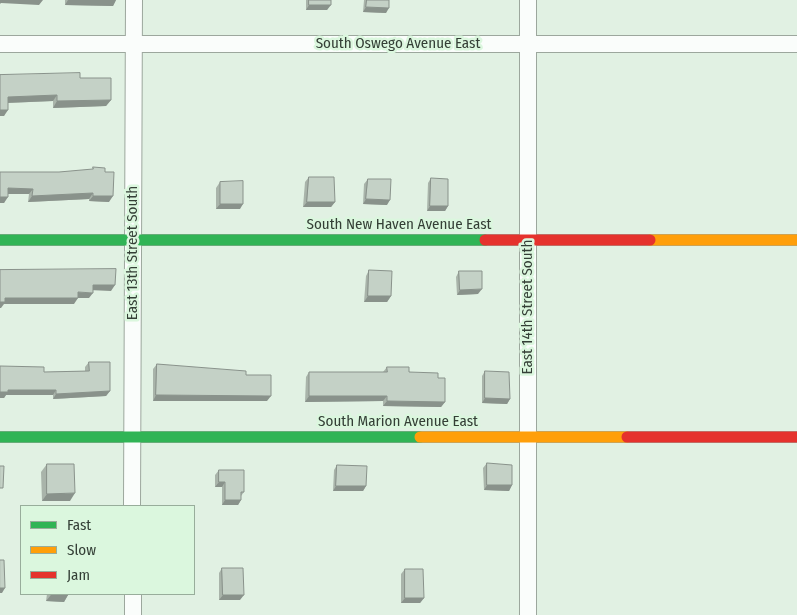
<!DOCTYPE html>
<html>
<head>
<meta charset="utf-8">
<style>
  body { margin:0 }
  #map { position:relative; width:797px; height:615px; overflow:hidden; background:#e1f1e3; font-family:"Fira Sans Condensed",sans-serif }
  canvas { display:block }
  .legend { position:absolute; left:20px; top:505px; width:175px; height:90px; box-sizing:border-box; background:#dbf7de; border:1px solid #98ad9b; margin:0; padding:6px 9px; list-style:none; font-size:15px; color:#343f36 }
  .legend li { display:flex; align-items:center; gap:10px; height:25px }
  .legend b { width:25px; border:1px solid #98ad9b }
</style>
</head>
<body>
<div id="map">
<canvas width="797" height="615"></canvas>
<ul class="legend">
<li><b style="height:6px;background:#30b455"></b>Fast</li>
<li><b style="height:6px;background:#ff9f0a"></b>Slow</li>
<li><b style="height:6px;background:#e5322d"></b>Jam</li>
</ul>
</div>
<script>
const g = document.querySelector('canvas').getContext('2d');
g.lineJoin = 'round';
function stroke(path, color, width, dash) { g.strokeStyle = color; g.lineWidth = width; g.lineCap = dash ? 'butt' : 'round'; g.setLineDash(dash || []); g.stroke(path); }
function paint(path, color) { g.fillStyle = color; g.fill(path, 'evenodd'); }
function label(font, color, halo, rows, align = 'center') {
  g.font = font + ' "Fira Sans Condensed",sans-serif'; g.lineWidth = 5; g.setLineDash([]); g.textBaseline = 'middle'; g.strokeStyle = halo; g.fillStyle = color; for (const [text, x, y, turn = 0] of rows) {
    g.save(); g.translate(x, y); g.rotate((+turn || 0) * Math.PI / 180); g.textAlign = isNaN(turn) ? turn : align; if (halo) g.strokeText(text, 0, 0); g.fillText(text, 0, 0); g.restore();
  }
}
const street = new Path2D(`
  M528 0V615
  M0 44H797
  M132 506 134 0
  M133 594V615`);
const fast = new Path2D(`
  M0 240H485
  M0 437H420`);
const slow = new Path2D(`
  M650 240H797
  M420 437H627`);
const jam = new Path2D(`
  M485 240H650
  M627 437H797`);
stroke(street, '#9ca79d', 18);
stroke(fast, '#9ca79d', 12);
stroke(slow, '#9ca79d', 12);
stroke(jam, '#9ca79d', 12);
stroke(street, '#fafdfb', 16);
stroke(fast, '#30b455', 11);
stroke(slow, '#ff9f0a', 11);
stroke(jam, '#e5322d', 11);
paint(new Path2D(`
  M65 0H116L113 6 65 5Z
  M306 0H331L327 10H306Z
  M364 0H389L386 13 363 12Z
  M0 75 80 78 111 100 106 106 53 108V101L8 103 4 116H0Z
  M93 167 105 172 109 202 89 201V199L28 202 29 194H8L4 203 0 172H59L92 170Z
  M309 177 335 202 331 207H303L305 182Z
  M431 178 448 206 445 211H427L428 183Z
  M368 179 387 205 363 204 364 184Z
  M220 182 240 209H216V188Z
  M369 270 391 296 387 302H364L366 276Z
  M459 271 478 294 457 295 456 277Z
  M89 362 110 391 106 396 53 399V395H6L4 398H0L44 372 85 371V367Z
  M157 364 246 375 267 401H153V369Z
  M387 367 438 378 445 402 441 407 383 406V401L305 402 306 377 309 372H383Z
  M485 371 510 399 507 404 482 403V376Z
  M487 463 512 485 509 491 484 490 483 468Z
  M47 464 70 501H42L41 472Z
  M337 465 366 486 363 491H333L334 470Z
  M219 470 244 492 241 496V500L238 505H222V487H215V475Z
  M222 568 240 600H219V573Z
  M405 569 424 598 420 603H401V574Z
  M47 594H103L102 595 68 594V595L64 602 46 601Z`), '#a9b4aa');
paint(new Path2D(`
  M0 0H43L39 5 1 3 0 4Z
  M68 0H116L113 6 65 5Z
  M309 5H331L327 10H306Z
  M366 7 389 8 386 13 363 12Z
  M57 95 53 101 4 103 8 97Z
  M111 100 106 106 53 108 57 101Z
  M0 110H8L4 116H0Z
  M8 188 33 189 29 194H4Z
  M93 193 89 199 28 202 32 196Z
  M93 196H113L109 202 89 201Z
  M0 197H8L4 203H0Z
  M366 199 390 200 387 205 363 204Z
  M307 202H335L331 207H303Z
  M220 204H243L240 209H216Z
  M430 206H448L445 211H427Z
  M93 285H115L111 291 89 290Z
  M482 289 478 294 457 295 460 290Z
  M78 292 93 293 89 298H74Z
  M368 296H391L387 302H364Z
  M5 298H78L74 304H4L1 308H0V302Z
  M8 390H56L53 395H6L4 398H0V392Z
  M110 391 106 396 53 399 56 394Z
  M156 395 271 396 267 401H153Z
  M309 396H387L383 401 305 402Z
  M485 398 510 399 507 404 482 403Z
  M387 401 445 402 441 407 383 406Z
  M219 482H225L222 487H215Z
  M487 485H512L509 491 484 490Z
  M336 486H366L363 491H333Z
  M75 493 70 501H42L47 494Z
  M225 500H241L238 505H222Z
  M0 588H5L2 593H0Z
  M64 594H103L102 595Z
  M51 595H68L64 602 46 601Z
  M223 595H244L240 600H219Z
  M405 598H424L420 603H401Z`), '#89928b');
const building = new Path2D(`
  M309 0H331V5H309Z
  M367 0H389V8L366 7Z
  M80 73V78H111V100L57 101V95L8 97V110H0V75Z
  M93 167 105 168V172H114L113 196H93V193L32 196 33 189 8 188V197H0V172H59L93 169Z
  M309 177H334L335 202H307Z
  M431 178 448 179V206H430Z
  M368 179H391L390 200 366 199Z
  M243 181V204H220V182Z
  M116 269 115 285H93V293L78 292V298H5V302H0V270Z
  M369 270 392 271 391 296H368Z
  M459 271H482V289L460 290Z
  M89 362H110V391L56 394V390H8V392H0V366L44 367V372L89 371Z
  M157 364 246 371V375H271V396L156 395Z
  M387 367H409V372L438 373V378H445V402L387 401V396H309V372H387Z
  M485 371 509 372 510 399 485 398Z
  M487 463 512 465V485H487Z
  M47 464H74L75 493 47 494Z
  M337 465 367 466 366 486H336Z
  M0 466H4L3 488H0Z
  M219 470H244V492H241V500H225V482H219Z
  M0 560H4L5 588H0Z
  M222 568H243L244 595H223Z
  M405 569H423L424 598H405Z
  M51 594H68V595H51Z`);
paint(building, '#c4d1c6');
stroke(building, '#89928b', 1);
label('15px', '#343f36', '#dbf7de', [
  ["South Oswego Avenue East",398,44],
  ["South New Haven Avenue East",399,225],
  ["East 13th Street South",133,253,-90],
  ["East 14th Street South",528,307,-90],
  ["South Marion Avenue East",398,422]
]);
</script>
</body>
</html>
